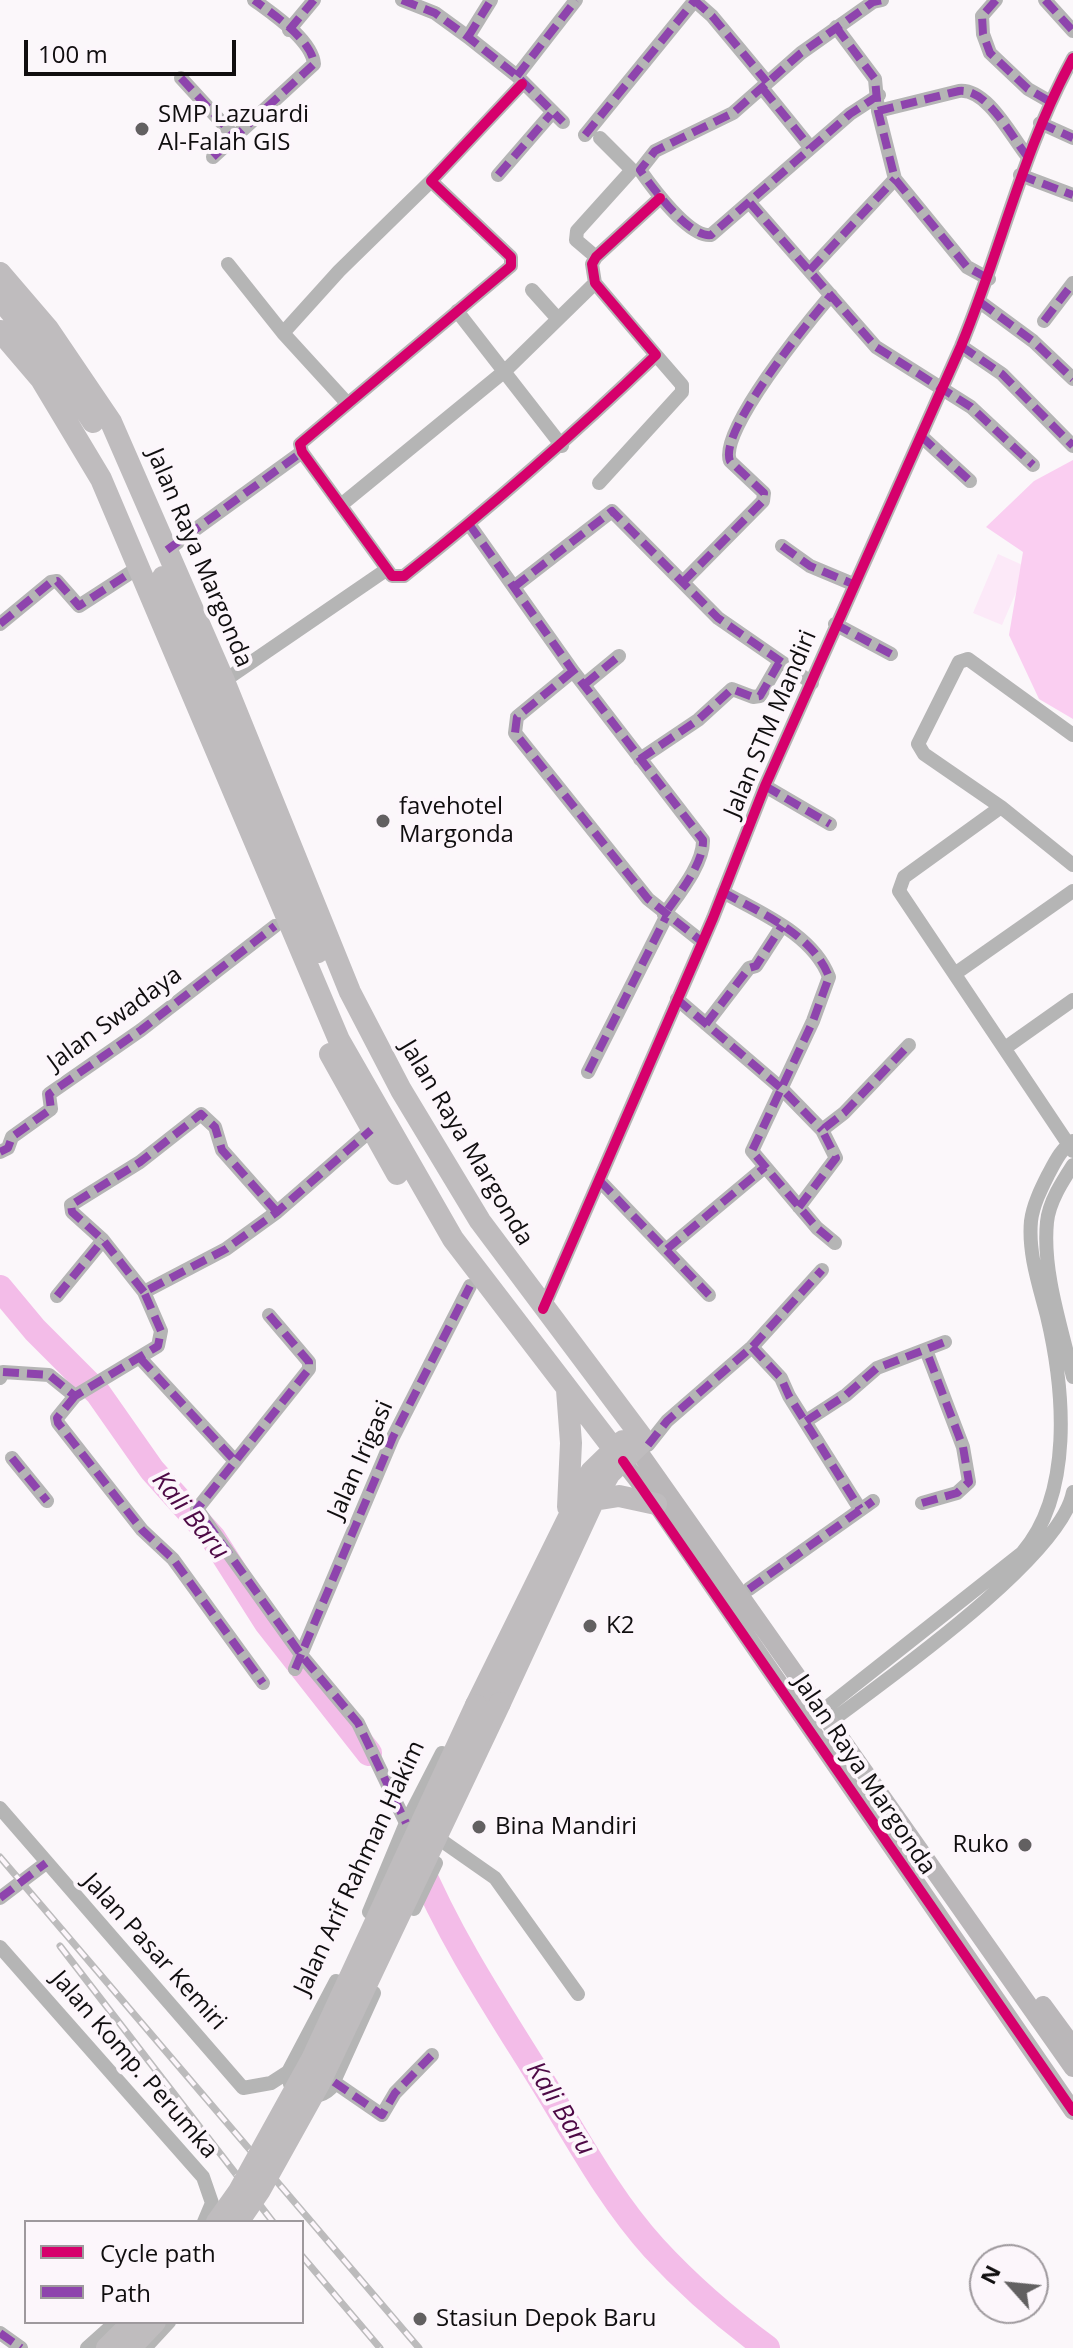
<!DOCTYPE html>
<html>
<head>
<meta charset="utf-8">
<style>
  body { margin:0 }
  #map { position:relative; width:1073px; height:2348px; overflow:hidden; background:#fbf7fa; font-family:"Open Sans",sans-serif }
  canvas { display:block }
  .legend { position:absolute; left:24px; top:2220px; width:280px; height:104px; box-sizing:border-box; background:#fcf6fb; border:2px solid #9e999d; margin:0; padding:10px 14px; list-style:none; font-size:24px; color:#100e0f }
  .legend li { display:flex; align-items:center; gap:16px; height:40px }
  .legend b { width:40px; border:2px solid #9e999d }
  .north { position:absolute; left:969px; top:2244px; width:80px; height:80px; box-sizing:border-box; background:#fcf6fb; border:2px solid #9e999d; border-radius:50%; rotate:297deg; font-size:22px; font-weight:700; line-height:32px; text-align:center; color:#100e0f }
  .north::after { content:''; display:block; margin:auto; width:28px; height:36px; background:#626061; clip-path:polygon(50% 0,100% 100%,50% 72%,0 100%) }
  .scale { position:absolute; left:24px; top:40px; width:212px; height:36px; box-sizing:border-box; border:4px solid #100e0f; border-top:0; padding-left:10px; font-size:24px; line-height:28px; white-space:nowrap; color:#100e0f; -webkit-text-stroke:6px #fcf6fb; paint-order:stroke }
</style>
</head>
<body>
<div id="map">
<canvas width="1073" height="2348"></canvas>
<ul class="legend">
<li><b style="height:10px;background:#d6006c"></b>Cycle path</li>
<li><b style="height:10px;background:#8e44ad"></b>Path</li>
</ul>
<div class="north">N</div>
<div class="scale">100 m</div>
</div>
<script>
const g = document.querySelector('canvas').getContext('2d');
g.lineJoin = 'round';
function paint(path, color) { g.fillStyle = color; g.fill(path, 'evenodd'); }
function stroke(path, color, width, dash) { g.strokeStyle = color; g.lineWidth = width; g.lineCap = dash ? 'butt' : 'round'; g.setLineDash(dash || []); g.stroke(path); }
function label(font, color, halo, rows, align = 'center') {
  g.font = font + ' "Open Sans",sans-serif'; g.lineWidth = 8; g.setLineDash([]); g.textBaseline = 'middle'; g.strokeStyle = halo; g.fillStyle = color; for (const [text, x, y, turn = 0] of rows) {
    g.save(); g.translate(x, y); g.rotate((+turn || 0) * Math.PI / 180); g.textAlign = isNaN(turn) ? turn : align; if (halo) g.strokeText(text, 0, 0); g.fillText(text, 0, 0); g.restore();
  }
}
paint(new Path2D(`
  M998 554 1027 567 1002 625 973 613Z`), '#fce9f8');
paint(new Path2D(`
  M1073 460V719L1039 699 1009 635 1023 552 986 527 1034 481Z`), '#facef1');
stroke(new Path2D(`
  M0 1288 35 1330 98 1393 152 1470 213 1538 267 1623 369 1753
  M417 1859C448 1933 490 1998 532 2065 571 2126 605 2194 654 2248 688 2285 726 2318 767 2348`), '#f3bce8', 26);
stroke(new Path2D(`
  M402 0 435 13 468 37 517 76 563 122
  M694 0 712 16 767 82
  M996 0 982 16 983 34 990 53 1028 89 1049 101
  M1045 0 1073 31
  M836 27 875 79 878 111 895 179 967 267 989 279
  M289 30 314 0
  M468 37 491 0
  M517 76 576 0
  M181 78 235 137
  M522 84 431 181 511 257V266L300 444 302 452 392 576H404C492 506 575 433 656 355L595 283 592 264 596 257 660 198
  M763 89 810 147
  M879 95 850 114 711 235C689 238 652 187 640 170L655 151 733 113 801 53 873 2 882 0
  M878 111 959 91C987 88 1011 136 1027 156
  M1040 123 1073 138
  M585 135 695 0
  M213 157 314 64C312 40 273 14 254 0
  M498 175 551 114
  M1020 175 1073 195
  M750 203 876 347 971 407 1033 465
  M596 257 576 240 577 231 632 170 600 138
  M228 264 283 333 347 403
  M810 270 895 179
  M532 290 558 319
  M980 302 1033 341 1073 379
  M457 311 562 446
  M1044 321 1073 283
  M283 333 339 271 431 181
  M961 346 1002 374 1073 446
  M921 436 970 481
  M599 483 682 392V385L656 355
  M341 505 506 370 595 283
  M469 524 573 671 703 840C704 864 677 896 664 915
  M782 546 810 566 853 584
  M167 550 302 452
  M683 582 763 501 764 493 730 461C718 431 809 321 831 295
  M514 587 612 511 718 618 812 683
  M0 624 51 582 57 581 79 606 130 573
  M835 624 891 654
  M573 671 517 717 515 733 648 899 701 941
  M585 684 619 656
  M218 685 386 570
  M1073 735 968 659 959 662 918 744 924 754 1001 807 904 877 899 891 1073 1151
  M640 759 698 720 732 689 753 697 760 696 779 663
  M765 786 830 824
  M1001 807 1073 865
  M723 892C760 913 813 934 829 977L813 1021 752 1151 817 1228 835 1243
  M956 973 1073 891
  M677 999 782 1089 822 1130
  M706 1024 749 968 756 966 782 926
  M1005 1048 1073 1000
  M588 1072 666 917
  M0 1152 8 1148 12 1137 51 1109 49 1094 141 1030 275 926
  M1073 1165C1062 1182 1049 1202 1047 1222 1042 1272 1062 1329 1073 1377
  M600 1181 709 1295
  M799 1207 836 1158 822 1130 844 1113 909 1045
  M667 1249 765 1167
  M144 1292 103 1240 72 1212 71 1205 140 1162 201 1114 215 1127 222 1150 277 1212
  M57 1296 103 1240
  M543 1309 713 918 765 786 961 346C1001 250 1023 149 1073 58
  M269 1315 309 1362V1369L197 1509 302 1656 358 1723 406 1823
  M752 1347 781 1378 789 1396 860 1509
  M140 1358 235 1461
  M0 1378 3 1372 49 1375 75 1396 158 1346 161 1331 144 1292 226 1249 277 1212 371 1130
  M75 1396 57 1418 58 1423 142 1530 173 1559 263 1683
  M806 1421 846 1395 877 1368 945 1342
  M648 1445 667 1421 752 1347 822 1270
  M12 1458 47 1501
  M922 1503 957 1493 969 1482 963 1447 926 1350
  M749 1589 873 1501
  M295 1669 393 1437 470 1286
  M822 1711 1022 1553C1073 1494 1065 1392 1047 1316 1039 1285 1028 1253 1031 1221 1033 1205 1041 1189 1048 1175 1055 1162 1061 1149 1073 1141
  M830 1722C887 1679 1061 1557 1073 1492
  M0 1808 243 2088 271 2083 288 2072
  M445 1843 495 1878 578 1994
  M0 1898 46 1863
  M414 1909 436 1863
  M369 1912 406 1823 442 1753
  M0 1947 203 2177 212 2203 204 2222
  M336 1981 288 2072 290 2084C303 2096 318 2101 331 2088L374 1993
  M334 2082 382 2115 395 2093 432 2055
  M0 2333 21 2348
  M87 2348 116 2322
  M145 2348 169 2322`), '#b5b5b5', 14);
stroke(new Path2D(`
  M630 1439 1073 2068
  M614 1450 656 1504 1073 2111
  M1043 2005 1073 2046`), '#bab7b9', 18);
stroke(new Path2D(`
  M0 273 48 329 111 422 224 681 350 992 401 1090 480 1221 644 1440 610 1473 594 1500 500 1703
  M0 299 59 370 93 422
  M0 331 41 379 101 479 339 1040 453 1239 613 1448
  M163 577 318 952
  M330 1054 397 1174
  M567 1390 571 1443 568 1507
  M594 1500 619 1496 656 1504
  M476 1705 591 1472 623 1441
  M107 2348 133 2322
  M130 2348 155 2322`), '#bfbcbe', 22);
const rail = new Path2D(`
  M0 1857 419 2348
  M60 1946 273 2222
  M302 2256 380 2348`);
stroke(rail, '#bcbbbc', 7);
stroke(rail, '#fcf6fb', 4, [12]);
stroke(new Path2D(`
  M217 2222 239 2191 312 2059 476 1705
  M238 2222 260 2190 319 2084 500 1703`), '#bfbcbe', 22);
stroke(new Path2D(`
  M402 0 435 13 468 37 517 76 563 122
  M694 0 712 16 767 82
  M996 0 982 16 983 34 990 53 1028 89 1049 101
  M1045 0 1073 31
  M836 27 875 79 878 111 895 179 967 267 989 279
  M289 30 314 0
  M468 37 491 0
  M517 76 576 0
  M181 78 235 137
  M763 89 810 147
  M879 95 850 114 711 235C689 238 652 187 640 170L655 151 733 113 801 53 873 2 882 0
  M878 111 959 91C987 88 1011 136 1027 156
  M1040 123 1073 138
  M585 135 695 0
  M213 157 314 64C312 40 273 14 254 0
  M498 175 551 114
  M1020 175 1073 195
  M750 203 876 347 971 407 1033 465
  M810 270 895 179
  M980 302 1033 341 1073 379
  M1044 321 1073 283
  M961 346 1002 374 1073 446
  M921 436 970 481
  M469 524 573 671 703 840C704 864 677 896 664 915
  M782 546 810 566 853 584
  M167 550 302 452
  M683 582 763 501 764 493 730 461C718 431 809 321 831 295
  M514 587 612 511 718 618 812 683
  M0 624 51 582 57 581 79 606 130 573
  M835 624 891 654
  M573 671 517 717 515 733 648 899 701 941
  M585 684 619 656
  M640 759 698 720 732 689 753 697 760 696 779 663
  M765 786 830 824
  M723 892C760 913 813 934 829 977L813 1021 752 1151 817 1228 835 1243
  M677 999 782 1089 822 1130
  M706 1024 749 968 756 966 782 926
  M588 1072 666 917
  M0 1152 8 1148 12 1137 51 1109 49 1094 141 1030 275 926
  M600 1181 709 1295
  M799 1207 836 1158 822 1130 844 1113 909 1045
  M667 1249 765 1167
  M144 1292 103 1240 72 1212 71 1205 140 1162 201 1114 215 1127 222 1150 277 1212
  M57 1296 103 1240
  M269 1315 309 1362V1369L197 1509 302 1656 358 1723 406 1823
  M752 1347 781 1378 789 1396 860 1509
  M140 1358 235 1461
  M3 1372 49 1375 75 1396 158 1346 161 1331 144 1292 226 1249 277 1212 371 1130
  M75 1396 57 1418 58 1423 142 1530 173 1559 263 1683
  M806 1421 846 1395 877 1368 945 1342
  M648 1445 667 1421 752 1347 822 1270
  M12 1458 47 1501
  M922 1503 957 1493 969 1482 963 1447 926 1350
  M749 1589 873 1501
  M295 1669 393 1437 470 1286
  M0 1898 46 1863
  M334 2082 382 2115 395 2093 432 2055
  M0 2333 21 2348`), '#8e44ad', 8, [16, 8]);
stroke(new Path2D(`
  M522 84 431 181 511 257V266L300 444 302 452 392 576H404C492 506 575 433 656 355L595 283 592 264 596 257 660 198
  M543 1309 713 918 765 786 961 346C1001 250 1023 149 1073 58
  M623 1461 1073 2111`), '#d6006c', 10);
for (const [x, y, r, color] of [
  [142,129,8,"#626061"],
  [383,821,8,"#626061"],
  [590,1626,8,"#626061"],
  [479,1827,8,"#626061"],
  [1025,1845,8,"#626061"],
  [420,2319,8,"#626061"]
]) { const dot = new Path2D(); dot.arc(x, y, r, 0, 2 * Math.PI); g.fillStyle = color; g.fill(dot); stroke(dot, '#fcf6fb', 3); }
label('24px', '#100e0f', '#fcf6fb', [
  ["SMP Lazuardi",158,115],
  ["Al-Falah GIS",158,143],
  ["favehotel",399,807],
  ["Margonda",399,835],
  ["K2",606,1626],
  ["Bina Mandiri",495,1827],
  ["Ruko",1009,1845,"right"],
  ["Stasiun Depok Baru",436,2319]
], 'left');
label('24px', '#100e0f', '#fcf6fb', [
  ["Jalan Raya Margonda",199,558,67],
  ["Jalan STM Mandiri",771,724,-67],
  ["Jalan Swadaya",115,1019,-36],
  ["Jalan Raya Margonda",466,1143,59],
  ["Jalan Irigasi",361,1460,-66],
  ["Jalan Raya Margonda",864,1775,56],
  ["Jalan Arif Rahman Hakim",360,1868,-65],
  ["Jalan Pasar Kemiri",154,1952,48],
  ["Jalan Komp. Perumka",134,2065,49]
]);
label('italic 26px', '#4d0945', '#fcf6fb', [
  ["Kali Baru",190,1516,51],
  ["Kali Baru",560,2109,58]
]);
</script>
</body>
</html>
